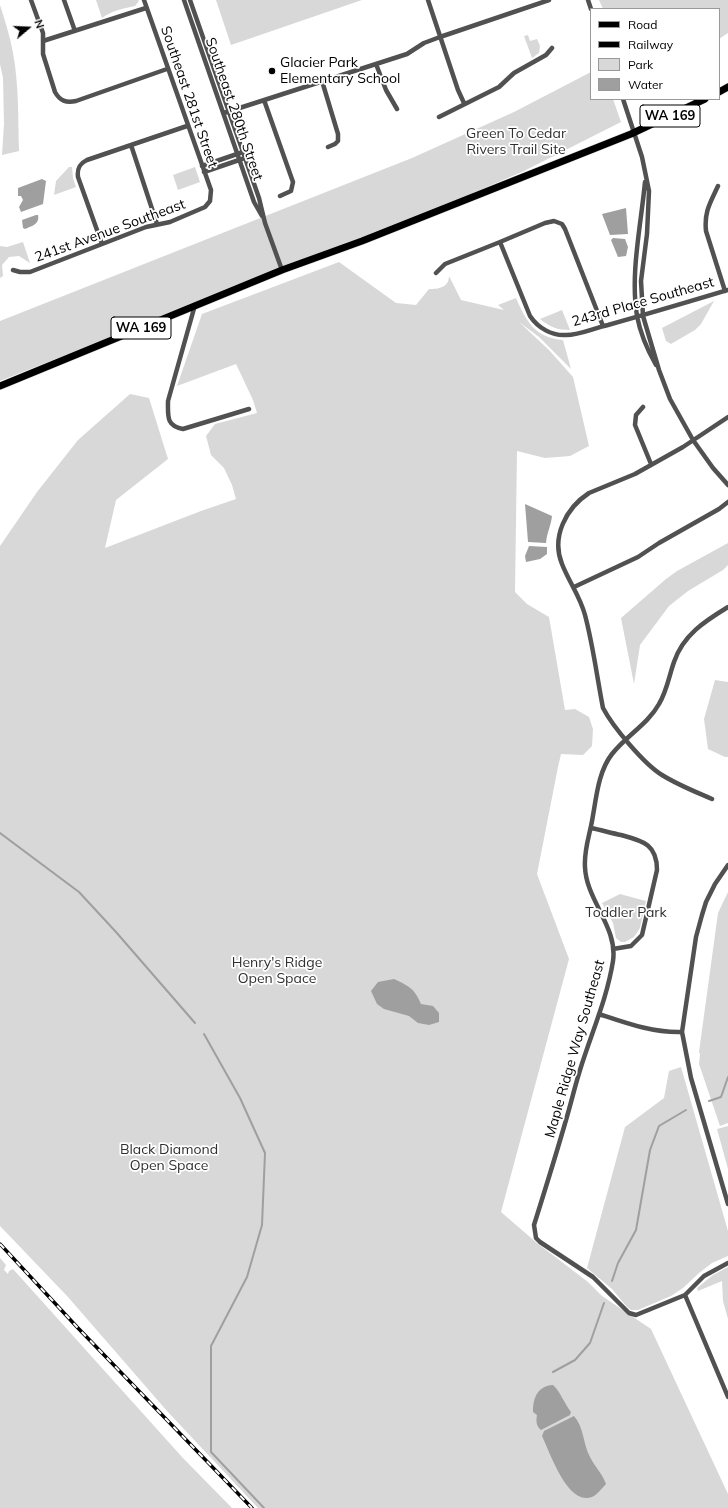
<!DOCTYPE html>
<html>
<head>
<meta charset="utf-8">
<style>
  body { margin:0 }
  #map { position:relative; width:728px; height:1508px; overflow:hidden; background:#fff; font-family:Mulish,sans-serif }
  canvas { display:block }
  .legend { position:absolute; left:590px; top:8px; width:130px; height:92px; box-sizing:border-box; background:#fff; border:1px solid #999; margin:0; padding:5px 7px; list-style:none; font-size:12px; color:#000 }
  .legend li { display:flex; align-items:center; gap:8px; height:20px }
  .legend b { width:20px; border:1px solid #999 }
  .north { position:absolute; left:8px; top:8px; width:40px; height:40px; -webkit-text-stroke:3px #fff; paint-order:stroke; rotate:71deg; font-size:11px; font-weight:700; line-height:16px; text-align:center; color:#000 }
  .north::after { content:''; display:block; margin:auto; width:14px; height:18px; background:#000; clip-path:polygon(50% 0,100% 100%,50% 72%,0 100%) }
</style>
</head>
<body>
<div id="map">
<canvas width="728" height="1508"></canvas>
<ul class="legend">
<li><b style="height:5px;background:#000"></b>Road</li>
<li><b style="height:5px;background:#000"></b>Railway</li>
<li><b style="height:11px;background:#d8d8d8"></b>Park</li>
<li><b style="height:11px;background:#9f9f9f"></b>Water</li>
</ul>
<div class="north">N</div>
</div>
<script>
const g = document.querySelector('canvas').getContext('2d');
g.lineJoin = 'round';
function paint(path, color) { g.fillStyle = color; g.fill(path, 'evenodd'); }
function stroke(path, color, width, dash) { g.strokeStyle = color; g.lineWidth = width; g.lineCap = dash ? 'butt' : 'round'; g.setLineDash(dash || []); g.stroke(path); }
function label(font, color, halo, rows, align = 'center') {
  g.font = font + ' Mulish,sans-serif'; g.lineWidth = 3.5; g.setLineDash([]); g.textBaseline = 'middle'; g.strokeStyle = halo; g.fillStyle = color; for (const [text, x, y, turn = 0] of rows) {
    g.save(); g.translate(x, y); g.rotate((+turn || 0) * Math.PI / 180); g.textAlign = isNaN(turn) ? turn : align; if (halo) g.strokeText(text, 0, 0); g.fillText(text, 0, 0); g.restore();
  }
}
paint(new Path2D(`
  M96 0H138L139 1 135 6C122 9 113 10 102 18Z
  M216 0H362L231 45Z
  M599 0H728V33L719 39V9H603Z
  M0 5C5 21 10 36 13 53 19 85 18 118 19 151L2 155 4 124 3 78 0 64Z
  M528 35 530 41 537 39 540 46 539 53 532 58 524 36Z
  M591 72V99H613L621 122 524 171 445 205 0 381V321L412 158 514 112Z
  M69 167H72L73 178 76 187 54 195 56 181Z
  M195 167 200 182 178 190 173 175Z
  M23 242 30 263 19 256 9 257 2 265 3 276 0 278V246L7 247Z
  M339 262 396 303 416 305 429 289C438 289 449 288 449 276L461 300 504 310 498 305 516 298C526 321 535 338 563 340L571 369 539 337 519 322 549 350 573 377 589 446 570 456 545 458 517 451 515 592 527 604 549 617 565 710 575 709 589 717 593 729 592 746 583 755 561 754 558 767 537 874 569 959 501 1212 537 1243 588 1282 602 1296 651 1329 728 1494V1508H258L167 1411 68 1297 0 1226V546L37 492 78 440 130 394 149 398 168 459 116 500 105 548 201 511 236 499 232 485 224 468 211 455 206 436 215 424 257 413 253 400 236 364 177 386 202 314Z
  M714 301 701 324 695 330 671 344 666 341 662 328Z
  M562 310 570 330C557 330 550 327 540 319Z
  M728 543V565L723 570 688 591 669 606 640 645 634 684 621 618 666 579 677 571Z
  M715 680 728 682V757H725L708 749 704 719Z
  M728 892V1123L720 1126 699 1064 700 1054 699 1052 718 913Z
  M620 894 646 901 640 928 634 937 625 942H621L616 938 613 923 602 903Z
  M681 1067 728 1231V1256L712 1263 699 1273 683 1288 671 1296 638 1310H631L627 1307 612 1289 587 1268 625 1127 664 1098 669 1071Z
  M728 1126V1169L717 1129Z
  M0 1258 6 1265 4 1270 8 1274 9 1271 13 1269 182 1457 232 1508H0Z
  M728 1267V1319L723 1301 722 1281 698 1291 697 1288 713 1275Z`), '#d8d8d8');
paint(new Path2D(`
  M42 179 46 181 43 204 21 212 19 207 23 200 21 196H18V188Z
  M626 208 628 234 610 235 602 214Z
  M36 215H38C40 224 32 226 25 229L23 228 22 220Z
  M613 238 625 239 628 247 626 256 618 257 611 240Z
  M525 504 552 516C551 526 547 532 546 543L528 542Z
  M529 546 547 547V554L540 559 526 562 525 556Z
  M394 979C409 986 415 989 421 1004L433 1006 439 1013V1022L429 1025 418 1023 409 1016 384 1009 377 1004 371 991 378 982Z
  M553 1385C560 1391 564 1403 571 1412L570 1415 541 1430C536 1426 536 1421 537 1415L533 1412C533 1397 538 1386 553 1385Z
  M574 1416C584 1427 583 1444 590 1457 595 1467 602 1473 606 1484 602 1488 597 1495 592 1497 567 1506 550 1452 542 1436L544 1431Z`), '#9f9f9f');
stroke(new Path2D(`
  M0 833 79 892 116 932 195 1023
  M204 1034 240 1098 265 1153 262 1225 247 1277 211 1346V1452L264 1508
  M709 1101 721 1097 728 1077
  M612 1281 618 1263 636 1230 650 1150 659 1126 686 1110
  M553 1372 575 1360 590 1343 604 1303`), '#9f9f9f', 2);
const primary = new Path2D(`
  M719 92 728 87
  M0 386 282 270 362 241 631 134 705 99`);
stroke(primary, '#dbdbdb', 8);
stroke(new Path2D(`
  M31 0 43 33V54L55 92C60 101 66 103 76 101L167 69
  M64 0 75 31
  M184 0 254 202 262 216
  M190 0 259 198 265 223 282 270
  M428 0 458 90 464 103
  M588 0 591 9
  M43 41 146 8
  M376 64 386 90 397 109
  M322 81 338 134V141L335 144 328 147
  M623 99 642 157 649 191 647 234 641 281 643 316 659 370 670 399 693 440 713 468 728 485
  M264 100 293 182 291 191 280 196
  M224 113 407 54 424 43 440 37 549 0
  M439 117 499 87 514 73 546 55 552 48
  M131 145 157 224
  M202 166 240 153
  M204 172 242 159
  M645 182C641 225 630 274 637 316 640 332 648 351 656 365
  M718 186C710 203 704 212 706 231L725 291
  M500 242 530 316C538 328 552 336 566 335 580 335 594 328 608 325 648 314 688 302 728 290
  M102 244 78 177C77 169 79 164 87 160L187 126
  M13 270 20 272H30L146 227 170 222 205 207 210 201 211 190 144 0
  M436 273 445 264 500 242 545 223 554 221 562 224 565 229 603 326
  M195 305 168 401C168 416 166 426 183 429L249 409
  M643 407 636 415 635 425 651 464
  M574 587 638 557 659 543 719 509 728 502
  M728 607C705 621 683 635 674 662 669 676 667 691 659 704 648 724 626 736 612 754 597 773 596 803 591 826 588 840 584 852 585 867 586 900 618 927 613 961 607 999 591 1034 580 1070 575 1086 571 1103 566 1120 556 1155 545 1190 534 1225L536 1238 540 1242 593 1277 629 1313 636 1315 685 1295 704 1276 728 1263
  M712 799C696 792 678 785 662 775 644 764 613 727 603 708 597 677 593 645 585 615 580 596 569 582 562 564 551 537 566 508 589 493L635 474 683 447 728 417
  M591 828C601 830 611 833 621 835 643 841 657 844 657 870L642 935 631 946 613 949
  M728 865 715 884 706 902 702 915 696 937 682 1032 691 1078 728 1204
  M599 1014C626 1023 653 1033 682 1032
  M685 1295 728 1397`), '#515151', 4.5);
stroke(primary, '#000', 7);
const rail = new Path2D(`
  M0 1244 77 1327 252 1508`);
stroke(rail, '#000', 3.5);
stroke(rail, '#fff', 2, [6]);
for (const [x, y, r, color] of [
  [272,71,4,"#000"]
]) { const dot = new Path2D(); dot.arc(x, y, r, 0, 2 * Math.PI); g.fillStyle = color; g.fill(dot); stroke(dot, '#fff', 1.5); }
for (const [x, y, w] of [
  [670,116,60],
  [141,328,60]
]) { const box = new Path2D(); box.roundRect(x - w / 2, y - 11, w, 22, 3); g.fillStyle = '#fff'; g.fill(box); stroke(box, '#000', 1); }
label('bold 13px', '#000', null, [
  ["WA 169",670,116],
  ["WA 169",141,328]
]);
label('14px', '#000', '#fff', [
  ["Glacier Park",280,63],
  ["Elementary School",280,79]
], 'left');
label('14px', '#000', '#fff', [
  ["Southeast 281st Street",189,97,71],
  ["Southeast 280th Street",234,109,71],
  ["241st Avenue Southeast",110,231,-20],
  ["243rd Place Southeast",643,302,-16],
  ["Maple Ridge Way Southeast",575,1049,-74]
]);
label('14px', '#2f2f2f', '#fff', [
  ["Green To Cedar",516,134],
  ["Rivers Trail Site",516,150],
  ["Toddler Park",626,913],
  ["Henry's Ridge",277,963],
  ["Open Space",277,979],
  ["Black Diamond",169,1150],
  ["Open Space",169,1166]
]);
</script>
</body>
</html>
